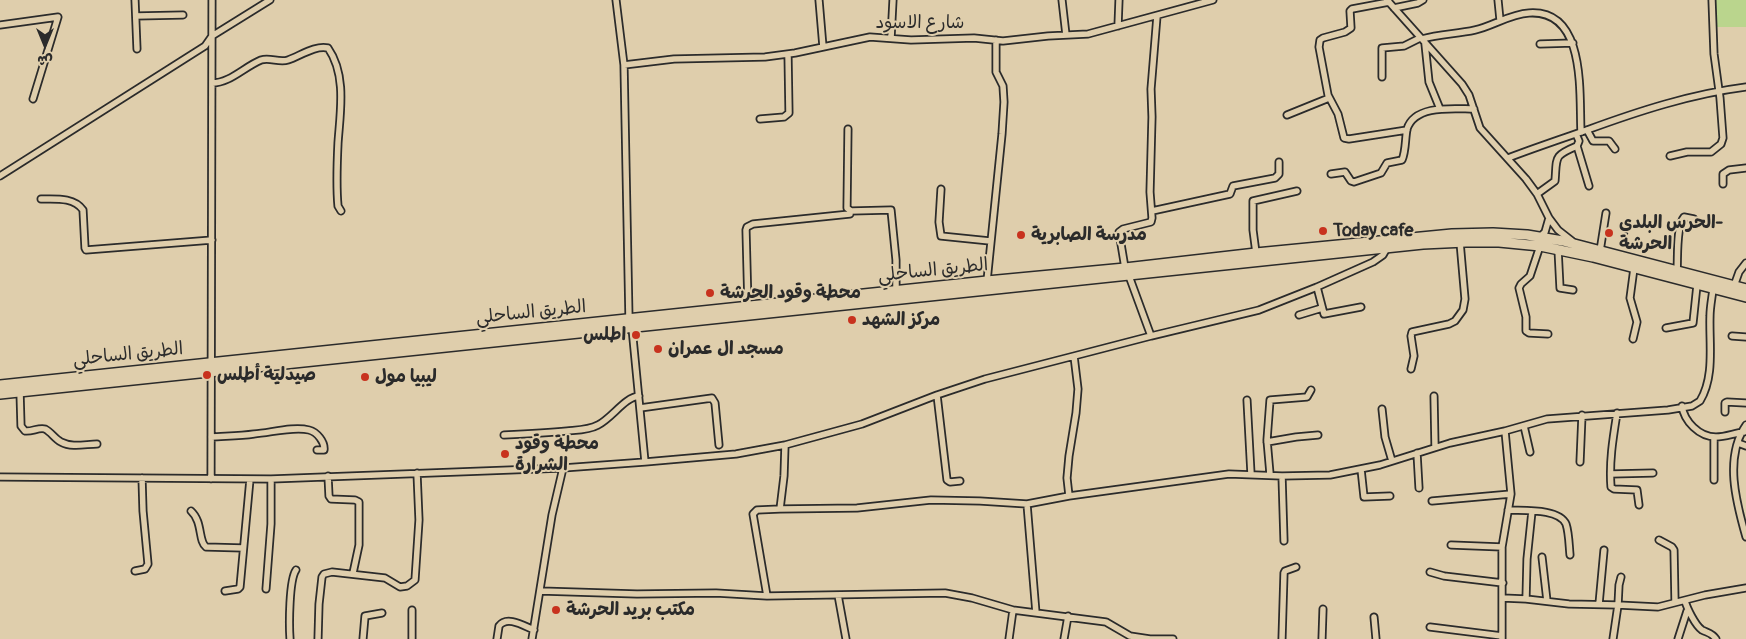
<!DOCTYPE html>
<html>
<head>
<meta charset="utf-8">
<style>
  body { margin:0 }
  #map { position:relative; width:1746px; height:639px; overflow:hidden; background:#dfceac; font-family:Pangolin,"Playpen Sans Arabic",sans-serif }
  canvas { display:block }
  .north { position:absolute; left:20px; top:20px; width:50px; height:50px; -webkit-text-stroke:4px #dfceac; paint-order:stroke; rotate:180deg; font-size:14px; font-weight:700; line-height:20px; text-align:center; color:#2b2b2b }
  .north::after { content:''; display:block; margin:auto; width:18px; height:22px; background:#2b2b2b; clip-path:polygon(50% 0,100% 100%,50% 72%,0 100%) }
</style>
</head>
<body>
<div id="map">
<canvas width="1746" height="639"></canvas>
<div class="north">ش</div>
</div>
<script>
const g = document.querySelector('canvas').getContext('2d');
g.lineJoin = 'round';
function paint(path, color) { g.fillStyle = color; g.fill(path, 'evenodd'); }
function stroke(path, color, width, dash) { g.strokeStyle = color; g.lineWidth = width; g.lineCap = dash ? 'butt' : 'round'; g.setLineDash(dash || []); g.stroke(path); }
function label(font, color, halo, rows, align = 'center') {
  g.font = font + ' Pangolin,"Playpen Sans Arabic",sans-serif'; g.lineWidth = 4; g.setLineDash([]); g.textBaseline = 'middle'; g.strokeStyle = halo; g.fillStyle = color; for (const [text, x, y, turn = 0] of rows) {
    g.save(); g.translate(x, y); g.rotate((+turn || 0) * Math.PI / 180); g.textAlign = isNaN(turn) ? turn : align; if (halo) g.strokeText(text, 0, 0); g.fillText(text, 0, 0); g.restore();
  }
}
paint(new Path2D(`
  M1715 0H1746V27H1717Z`), '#bad58d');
const minor = new Path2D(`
  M135 0 137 49
  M616 0 624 65 629 319
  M819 0 823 47
  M1062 0 1066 35
  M1387 0 1462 84 1469 95 1480 128 1526 179 1537 194 1549 218 1558 230 1572 241
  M1498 0 1500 20
  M1389 2 1352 9 1350 11 1351 28 1345 32 1323 38 1320 40 1319 47 1328 95 1338 114 1344 138 1349 139 1407 130
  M1394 8 1418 3 1423 0
  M136 16 183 15
  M0 25 58 17 33 99
  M1118 26 1119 0
  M891 38 893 0
  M1422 39C1440 34 1457 34 1475 30 1493 26 1510 14 1529 13 1587 9 1579 95 1581 132
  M1425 44 1429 82 1440 109
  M1540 44 1573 43
  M624 65 674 59 765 57 795 53 870 37 911 40 974 38 1003 41 1048 36 1088 34 1213 0
  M1382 77V48L1404 46 1420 38
  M212 83C230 83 244 67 261 60 270 57 279 63 288 60 300 56 315 45 328 48 347 75 340 113 338 143 337 164 336 185 338 206L341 211
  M1287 115 1329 98
  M760 119 784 117 789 113 788 54
  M848 129 847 208 851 211 891 210 896 260V291
  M1587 130 1593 141H1609L1615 149
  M1577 146 1589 186
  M1670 156 1687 152H1711L1721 144 1723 138 1720 98 1714 54 1712 0
  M1508 158C1534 148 1561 139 1587 130 1639 111 1691 94 1746 87
  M1331 174 1345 172 1351 181 1354 182 1381 173 1387 163 1402 160C1406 151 1405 139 1407 129 1415 104 1454 109 1474 109
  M0 176 205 46 212 36 270 0
  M1723 184V174L1729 170 1746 168
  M941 189 939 222 941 236 990 241
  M1537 194 1555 181C1557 157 1553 156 1577 146L1579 141 1576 134
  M41 199C56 199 74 197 83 210L85 248 86 250 212 240
  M1152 211 1230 194 1233 186 1275 178 1279 174V162
  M1540 237 1545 232 1549 218
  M1540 246 1530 276 1521 284 1519 288 1526 317V331L1529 333 1548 334
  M1558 249 1560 288 1573 290
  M1600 251 1606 213
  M1256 253 1253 230V201L1297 191
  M1125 268 1119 232 1123 229 1151 222 1152 218 1150 192 1152 117 1151 89 1157 16
  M1677 271C1678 258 1676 226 1684 217L1694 219
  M1129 276 1151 336 1074 356 1078 389 1076 413 1069 456 1067 478 1069 496 1229 474 1282 476 1330 475 1380 465 1450 443 1505 431 1511 494 1502 547V639
  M987 281 1002 134 1004 102 1003 86 996 72V40
  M1734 286 1739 272 1746 263
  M1317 287 1324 314 1361 307
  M748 306 746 230 747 227 753 224 850 214
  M1299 315 1322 308
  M1666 328 1693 323 1697 285
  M1151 336 1259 310 1317 287 1373 262 1383 255 1387 248
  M1732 336 1746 337
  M1633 339 1637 322 1630 298 1634 268
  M1411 369 1414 356 1411 336 1412 332 1449 324 1455 321 1463 310 1465 299 1460 242
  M20 392 21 426 25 431C32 432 39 427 45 429 51 432 55 439 61 442 72 448 86 444 97 444
  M937 395 947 480 950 482 960 481
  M1434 396 1435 447
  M1247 400 1251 474
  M1682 406C1684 421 1699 437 1716 437 1725 437 1735 433 1744 432
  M640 408 712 398 715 403 719 445
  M1382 409 1385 437 1392 461
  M1725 412V403L1727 402 1746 403
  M1617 413C1613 438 1609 462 1611 487L1614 489 1637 490 1639 505
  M1746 425C1724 457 1736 502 1746 537
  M1524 426 1530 452
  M1505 431 1547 419 1668 410 1692 406 1700 401C1715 376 1709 344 1710 316 1710 307 1712 298 1713 289
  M504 435C525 434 546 433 567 431 577 430 589 430 598 425 612 418 625 397 639 396
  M211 437C225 436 240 436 254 434 270 433 293 426 309 430 317 432 325 442 324 450H317
  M1267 442 1296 437 1318 435
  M1738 443 1746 446
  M785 445 784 476 780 509 857 508 931 500 980 501 1027 504 1069 496
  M1417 453 1419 488
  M645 462 736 454 785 445 862 424 937 395 985 379 1074 356
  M1580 462 1582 415
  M1361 469 1364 497 1390 496
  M1270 474 1267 440 1270 400 1307 397 1311 390
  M1611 474 1653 473
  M328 476 329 496 331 499 355 500 359 502V545L353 573
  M1282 476 1284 541
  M0 477 271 479 563 468 645 462 632 328
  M211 479 212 0
  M1714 480V437
  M1432 501 1511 494
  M1027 504 1036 613
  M1508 510C1523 511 1559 508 1566 524 1569 533 1569 545 1570 555
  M191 511C203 522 198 541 206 547L243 548
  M1659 540 1672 547 1674 550 1675 602
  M1451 545 1502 547
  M1542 557 1547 601
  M135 571 145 569 148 564 143 511 142 478
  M1430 572 1444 576 1503 583
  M1621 577 1619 585 1618 605 1658 607 1705 595 1746 588
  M266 589 271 524V479
  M225 591 238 589 240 587 250 479
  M541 591 637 594 716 593 767 596 945 593 972 598 1013 610 1106 622 1130 636 1150 639H1173
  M838 595 846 639
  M767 596 753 514 757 510 780 509
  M1503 598 1526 599 1569 604 1618 605 1613 639
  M1526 599 1527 559 1532 511
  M1685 601C1687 608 1695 625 1702 630 1708 633 1712 633 1716 639
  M1599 604 1604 550
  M1374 617 1376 639
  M1430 627 1502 636
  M290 639C289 625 289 580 296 570
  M318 639 319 604 322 577 324 574 332 572 385 578 400 587 407 586 415 580 419 520 417 473
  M363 639 365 616 382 613
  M412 639V610
  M497 639 499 626C507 615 524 626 534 630
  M532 639 552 515 563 468
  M1009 639 1013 610
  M1064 639 1068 616
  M1282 639 1284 573 1285 571 1296 567
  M1322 639 1323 609
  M1678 639 1687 611`);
const highway = new Path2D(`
  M0 385 987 281 1125 268 1256 253 1452 234 1493 233 1527 235 1563 241 1746 289
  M0 394 1423 244 1466 242H1499L1540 246 1593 257 1746 297`);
stroke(minor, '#2b2b2b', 9);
stroke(highway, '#2b2b2b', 12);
stroke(minor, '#dfceac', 5.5);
stroke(highway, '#dfceac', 9);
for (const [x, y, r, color] of [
  [1323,231,5,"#c8321e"],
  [1609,233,5,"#c8321e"],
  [1021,235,5,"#c8321e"],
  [710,293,5,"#c8321e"],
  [852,320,5,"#c8321e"],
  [636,335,5,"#c8321e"],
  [658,349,5,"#c8321e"],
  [207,375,5,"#c8321e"],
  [365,377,5,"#c8321e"],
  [505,454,5,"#c8321e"],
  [556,610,5,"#c8321e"]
]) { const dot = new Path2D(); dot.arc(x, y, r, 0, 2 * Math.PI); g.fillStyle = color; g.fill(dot); stroke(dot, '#dfceac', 2); }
label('18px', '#2b2b2b', '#dfceac', [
  ["شارع الاسود",920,23],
  ["الطريق الساحلي",933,271,-6],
  ["الطريق الساحلي",531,313,-6],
  ["الطريق الساحلي",128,355,-6]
]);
label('bold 18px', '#2b2b2b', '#dfceac', [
  ["الحرس البلدي-",1619,223],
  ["الحرشة",1619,244],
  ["Today cafe",1333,231],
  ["مدرسة الصابرية",1031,235],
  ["محطة وقود الحرشة",720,293],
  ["مركز الشهد",862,320],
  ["اطلس",626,335,"right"],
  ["مسجد ال عمران",668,349],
  ["صيدلية أطلس",217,375],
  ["ليبيا مول",375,377],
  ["محطة وقود",515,444],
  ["الشرارة",515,465],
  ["مكتب بريد الحرشة",566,610]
], 'left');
</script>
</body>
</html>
